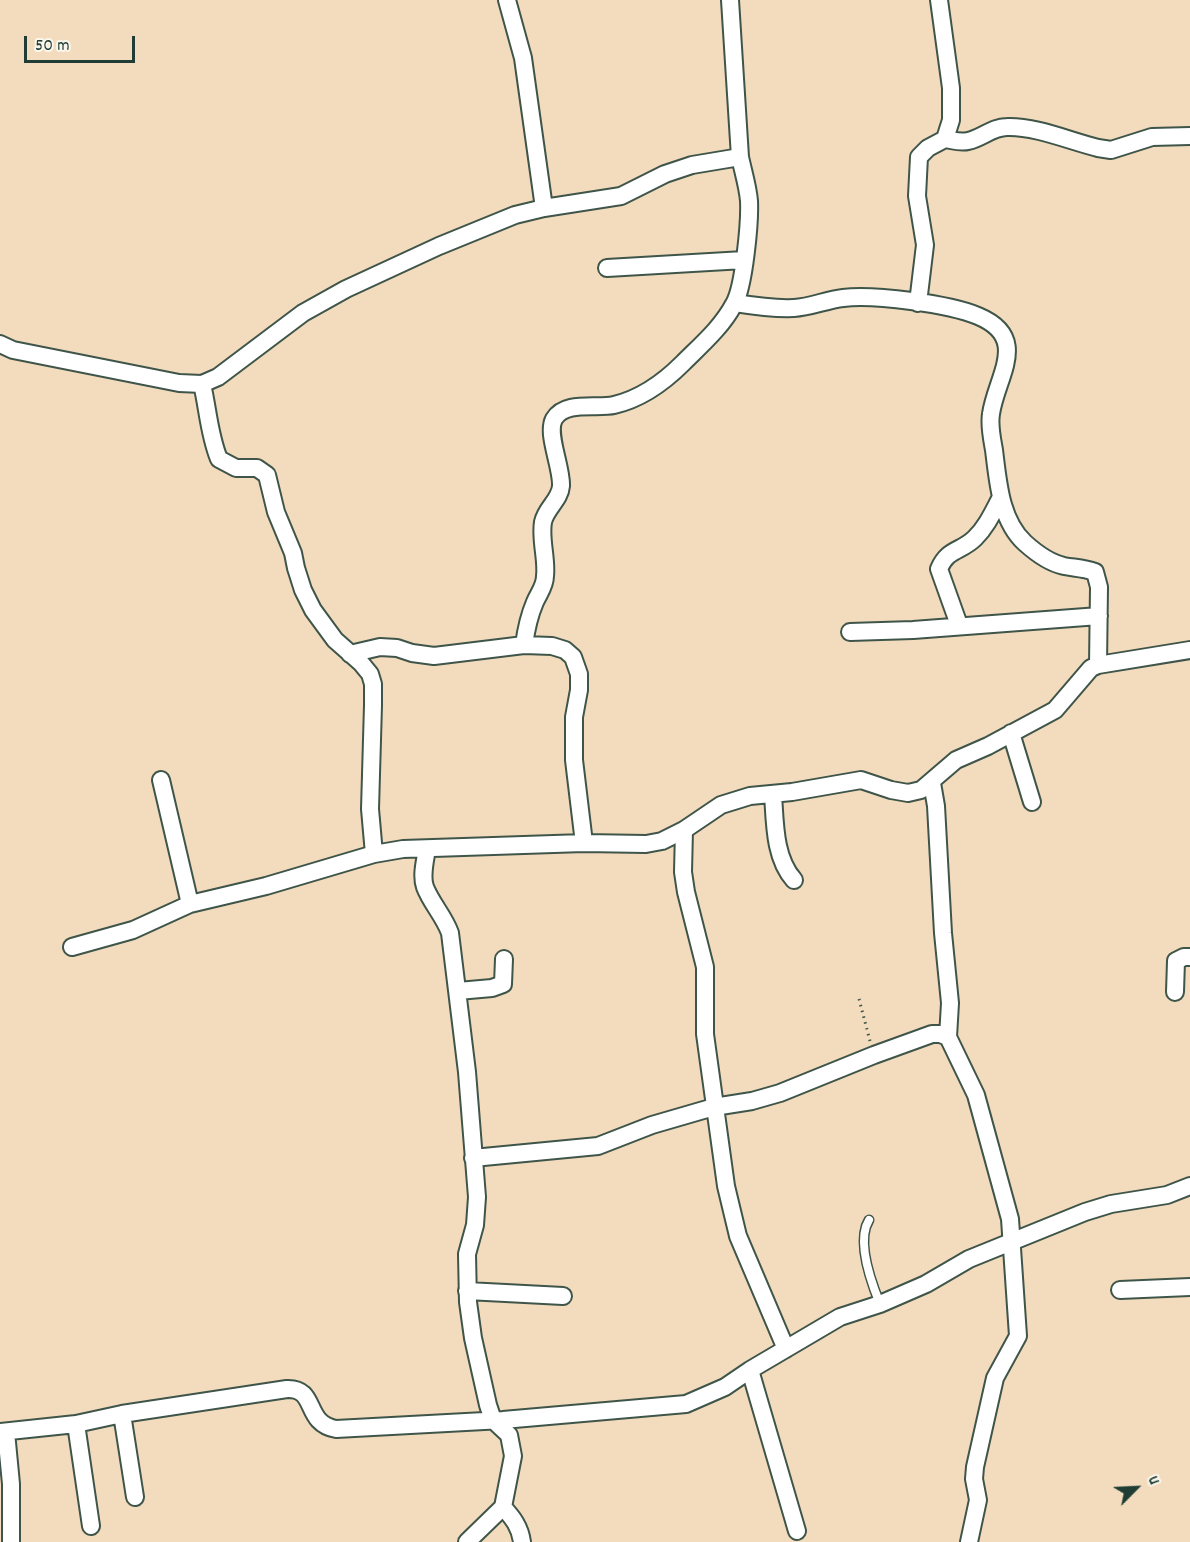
<!DOCTYPE html>
<html>
<head>
<meta charset="utf-8">
<style>
  body { margin:0 }
  #map { position:relative; width:1190px; height:1542px; overflow:hidden; background:#f3dcbe; font-family:Dekko,sans-serif }
  canvas { display:block }
  .north { position:absolute; left:1106px; top:1458px; width:60px; height:60px; -webkit-text-stroke:4px #fbf7ec; paint-order:stroke; rotate:66deg; font-size:16px; font-weight:700; line-height:24px; text-align:center; color:#1f3d34 }
  .north::after { content:''; display:block; margin:auto; width:21px; height:27px; background:#1f3d34; clip-path:polygon(50% 0,100% 100%,50% 72%,0 100%) }
  .scale { position:absolute; left:24px; top:36px; width:111px; height:27px; box-sizing:border-box; border:3px solid #1f3d34; border-top:0; padding-left:8px; font-size:18px; line-height:21px; white-space:nowrap; color:#1f3d34; -webkit-text-stroke:4px #fbf7ec; paint-order:stroke }
</style>
</head>
<body>
<div id="map">
<canvas width="1190" height="1542"></canvas>
<div class="north">U</div>
<div class="scale">50 m</div>
</div>
<script>
const g = document.querySelector('canvas').getContext('2d');
g.lineJoin = 'round';
function stroke(path, color, width, dash) { g.strokeStyle = color; g.lineWidth = width; g.lineCap = dash ? 'butt' : 'round'; g.setLineDash(dash || []); g.stroke(path); }
const service = new Path2D(`
  M869 1220C856 1241 871 1282 880 1304`);
const minor = new Path2D(`
  M507 0 523 58 544 208
  M730 0 740 157
  M945 139C952 140 960 143 968 141 982 138 992 127 1007 127 1035 126 1070 141 1098 148L1111 150 1152 137 1190 136
  M607 268 744 260
  M735 303C754 306 774 309 794 308 811 307 826 300 843 298 873 294 950 304 978 316 1031 338 996 377 991 414 989 425 992 439 994 450 998 481 1000 520 1025 543 1035 552 1050 563 1064 566 1075 568 1084 568 1095 572L1099 587 1098 665
  M918 303 925 245 917 196 919 157 928 148 945 139 951 120V88L939 0
  M0 344 13 350 179 383 202 384 218 377 303 313 346 289 439 246 515 215 544 208 621 196 665 174 692 165 740 157C743 171 748 187 749 201 750 222 744 287 734 304 722 327 701 345 683 363 665 381 640 399 614 405 597 409 565 400 554 419 546 434 562 467 561 486 560 500 546 508 543 522 540 540 547 558 545 576 545 586 539 593 535 602 529 616 526 630 524 645
  M202 384C208 409 209 435 219 459L236 468H257L267 475 276 512 293 553 296 568 303 590 313 610 335 640 361 663 370 674 373 684V705L370 809 374 854
  M959 625 939 569C948 548 961 552 975 538 987 526 993 512 1001 497
  M850 632 913 630 1099 616
  M350 654 380 647 397 648 412 653 434 656 524 645 552 646 565 650 573 657 579 674V690L574 717V760L584 843
  M1011 733 1032 802
  M161 780 190 904
  M932 783 936 806 943 933 950 1003 948 1037
  M773 794C775 822 774 858 794 880
  M684 830 683 872 686 892 705 967V1034L726 1186 738 1236 786 1349
  M427 849C425 861 421 876 425 887 431 903 444 916 450 933L467 1072 477 1197 475 1225 467 1254 468 1302 473 1338 488 1405 493 1420 509 1435 513 1456 503 1507 467 1542
  M72 947 133 930 190 904 266 886 374 854 403 849 584 843 646 844 662 841 684 830 721 805 750 796 792 792 861 780 891 790 908 793 921 790 956 760 988 746 1055 710 1091 668 1098 665 1190 650
  M458 991 492 988 503 984 504 959
  M1175 992 1176 961 1184 957H1190
  M473 1158 598 1146 652 1125 714 1107 752 1101 780 1093 874 1055 932 1034H940L948 1037 976 1095 1010 1219 1018 1336 995 1378 975 1467 974 1479 978 1500 969 1542
  M1120 1290 1190 1287
  M467 1291 563 1296
  M750 1370 797 1531
  M122 1414 135 1497
  M76 1424 91 1526
  M0 1432 76 1424 122 1414 287 1389C318 1388 303 1423 336 1429L503 1420 686 1404 725 1387 750 1370 840 1317 880 1304 926 1284 969 1259 1085 1212 1111 1204 1167 1195 1190 1186
  M6 1432 11 1484V1542
  M503 1507C513 1518 520 1527 522 1542`);
stroke(service, '#3f5549', 11);
stroke(minor, '#3f5549', 20);
stroke(new Path2D(`
  M859 999 870 1041`), '#3f5549', 3, [1.5, 4.5]);
stroke(service, '#fff', 8);
stroke(minor, '#fff', 16);
</script>
</body>
</html>
